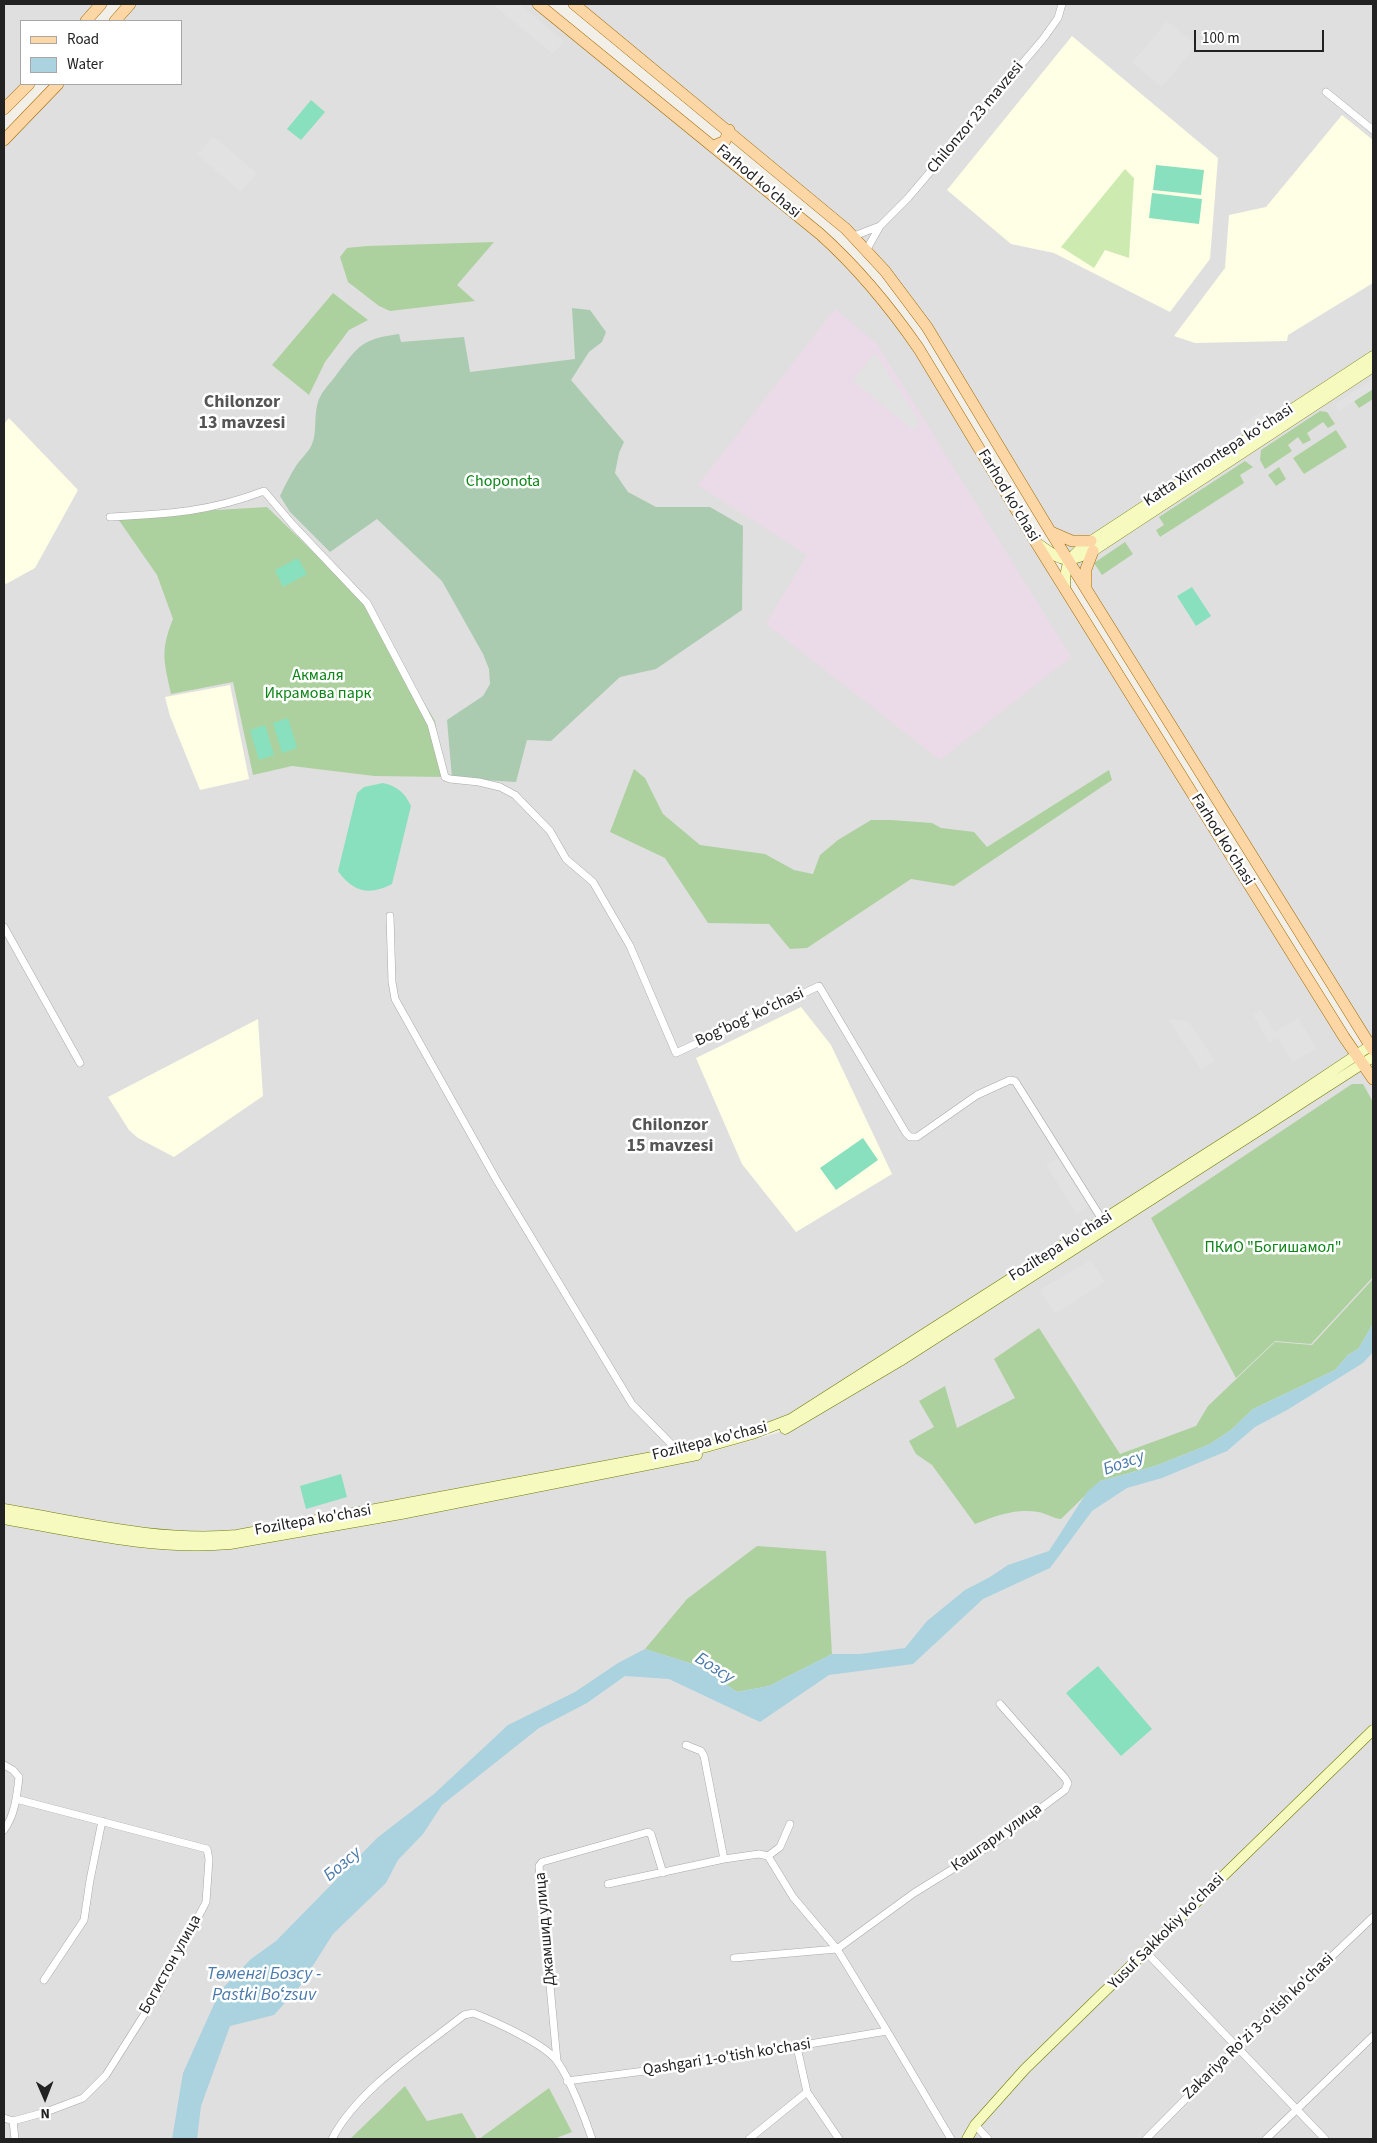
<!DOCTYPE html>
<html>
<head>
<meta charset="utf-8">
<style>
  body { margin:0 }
  #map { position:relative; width:1377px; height:2143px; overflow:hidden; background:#f2efe9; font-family:"Source Sans 3",sans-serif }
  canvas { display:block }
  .frame { position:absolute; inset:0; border:5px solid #222; pointer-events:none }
  .legend { position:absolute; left:20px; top:20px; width:162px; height:65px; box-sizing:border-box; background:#fff; border:1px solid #a7a7a7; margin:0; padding:6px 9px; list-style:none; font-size:15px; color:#222 }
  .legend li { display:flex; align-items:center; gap:10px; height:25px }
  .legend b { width:25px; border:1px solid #a7a7a7 }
  .north { position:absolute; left:20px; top:2073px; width:50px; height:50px; -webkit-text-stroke:4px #fff; paint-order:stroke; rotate:179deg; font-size:14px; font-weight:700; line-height:20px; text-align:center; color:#222 }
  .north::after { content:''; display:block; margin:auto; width:18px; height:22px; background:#222; clip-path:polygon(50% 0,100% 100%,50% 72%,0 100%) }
  .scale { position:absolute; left:1194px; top:30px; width:130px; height:22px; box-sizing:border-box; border:2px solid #222; border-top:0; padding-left:6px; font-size:15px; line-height:18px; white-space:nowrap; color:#222; -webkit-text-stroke:4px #fff; paint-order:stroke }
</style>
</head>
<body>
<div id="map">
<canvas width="1377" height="2143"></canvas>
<div class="frame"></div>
<ul class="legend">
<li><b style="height:6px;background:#fcd6a4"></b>Road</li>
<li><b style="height:14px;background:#aad3df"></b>Water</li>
</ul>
<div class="north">N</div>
<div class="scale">100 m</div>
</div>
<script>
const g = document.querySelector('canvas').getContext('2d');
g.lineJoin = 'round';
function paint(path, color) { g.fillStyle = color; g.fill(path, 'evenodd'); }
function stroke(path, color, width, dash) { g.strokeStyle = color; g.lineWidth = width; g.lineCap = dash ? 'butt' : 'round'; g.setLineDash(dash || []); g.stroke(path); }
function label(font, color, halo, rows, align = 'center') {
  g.font = font + ' "Source Sans 3",sans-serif'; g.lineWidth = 5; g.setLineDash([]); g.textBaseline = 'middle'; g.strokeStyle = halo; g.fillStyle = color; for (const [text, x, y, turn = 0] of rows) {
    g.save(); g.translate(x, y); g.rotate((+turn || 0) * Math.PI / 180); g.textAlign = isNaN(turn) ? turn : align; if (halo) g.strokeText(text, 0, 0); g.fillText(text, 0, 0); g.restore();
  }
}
paint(new Path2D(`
  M4 4H101L86 21H21V84H29L4 109Z
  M130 4H538L820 234 889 308 1356 1055 791 1419 752 1434 201 1537 4 1509V140L58 84H181V21H115Z
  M574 4H1373V356L1147 503 1373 367V1044L951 365 867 249Z
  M1363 1064 1373 1079V2139H4V1519L169 1544 663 1463 707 1453 777 1433 796 1425Z`), '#e0dfdf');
paint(new Path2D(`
  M835 309 877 344 1071 657 940 760 766 624 807 555 698 485Z`), '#ebdbe8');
paint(new Path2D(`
  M1072 36 1218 158 1210 259 1170 312 1054 253 1011 244 947 190Z
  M1342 115 1373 140V283L1288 335 1287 341 1195 343 1174 336 1225 268 1229 215 1266 207Z
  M9 418 78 490 35 568 6 584 4 583V424Z
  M230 685 249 779 200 790 170 716 165 697Z
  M801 1007 831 1045 892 1174 796 1232 742 1164 696 1058Z
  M258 1019 263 1096 174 1157 138 1138 129 1130 108 1097Z`), '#ffffe5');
paint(new Path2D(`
  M1125 169 1134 178 1129 258 1105 250 1094 268 1061 247Z`), '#cdebb0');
paint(new Path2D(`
  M494 242 457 285 475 301 390 311 379 306 348 282 340 257 347 248 367 246Z
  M333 293 368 320 349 330 325 362 309 395 272 365Z
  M1373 389V399L1359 408 1354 401Z
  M1320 411 1327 412 1335 424 1328 428 1323 422 1307 433 1311 440 1303 444 1298 437 1288 445 1292 451 1265 469 1260 460 1261 450Z
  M1336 430 1347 447 1304 474 1293 458Z
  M1245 461 1253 467 1240 475 1244 483 1160 537 1156 530 1164 525 1159 517Z
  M1279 467 1286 479 1276 486 1268 475Z
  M267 507 364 601 435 721 444 777 374 776 292 766 253 775 233 682 171 694C164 661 160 651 173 619L157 575 116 516Z
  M1125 542 1133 554 1102 575 1094 563Z
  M634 769 645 778 663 814 700 845 765 854 794 870 813 874 820 855 838 840 871 820H891L932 823 941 828 974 832 987 847 1109 770 1112 780 954 886 911 879 807 948 790 949 769 924 708 923 665 858 610 832Z
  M1352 1084H1363L1373 1102V1277L1311 1344 1275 1341 1236 1378 1151 1218Z
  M1373 1279V1323L1359 1348 1348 1355 1335 1370 1253 1409 1231 1430 1208 1445 1155 1466 1100 1481 1061 1519C1052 1518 1046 1513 1038 1512 1016 1508 995 1516 975 1524L932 1465 916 1454 909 1441 934 1427 919 1401 945 1386 957 1428 1015 1398 994 1359 1039 1328 1120 1454 1196 1426 1208 1406 1275 1342 1312 1345Z
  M757 1546 826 1551 832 1654 769 1686 737 1692 699 1666 645 1649 687 1599Z
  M405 2086 427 2121 462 2113 477 2139H350Z
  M549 2088 572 2132 554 2139H479Z`), '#add19e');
paint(new Path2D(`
  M572 308 590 310 606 332 602 342 589 352 571 380 624 442 619 453 615 473 628 492 656 507H710L743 526 742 610 656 669 620 677 551 741 527 740 516 782 452 778 447 720 483 696 490 684 489 669 483 654 442 581 377 519 330 552 290 512 280 496C285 486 290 475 296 466 301 458 309 452 312 444 317 433 314 418 317 406 319 393 330 384 337 374 359 345 362 339 399 334L401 342 464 337 470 372 575 359Z`), '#aacbaf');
paint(new Path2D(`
  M311 100 325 112 301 140 287 129Z
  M1156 165 1204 170 1201 195 1153 190Z
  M1152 193 1202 199 1199 224 1149 218Z
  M298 558 307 574 283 587 275 570Z
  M1192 587 1211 616 1196 626 1177 596Z
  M288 718 297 748 282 753 273 723Z
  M265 725 274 755 259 760 250 730Z
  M383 783C397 786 405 793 411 806L392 884C369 896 353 892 338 871L357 793 364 787Z
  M863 1138 878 1160 836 1190 820 1168Z
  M341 1474 347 1497 306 1509 300 1486Z
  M1098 1666 1152 1729 1121 1756 1066 1693Z`), '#88e0be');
paint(new Path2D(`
  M492 4H519L564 41 553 54Z
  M1167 21 1197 45 1162 87 1132 63Z
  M213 136 257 173 241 192 197 155Z
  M875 353 920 422 914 431 852 380Z
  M1373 379V389L1339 411 1335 404Z
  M1266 408 1271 415 1244 433 1239 426Z
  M1261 1010 1275 1032 1298 1018 1317 1048 1293 1062 1278 1038 1270 1043 1253 1015Z
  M1168 1019 1188 1021 1215 1061 1201 1070Z
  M1058 1158 1088 1206 1077 1214 1046 1165Z
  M1091 1260 1105 1282 1055 1314 1040 1290Z`), '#e2e2e2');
paint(new Path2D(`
  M1373 1323V1352L1363 1363 1287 1410 1255 1427 1227 1451 1162 1478 1127 1488 1092 1511 1050 1568 983 1599 913 1664 829 1675 760 1722 669 1679 625 1676 587 1703 539 1728 442 1805 423 1834 398 1860 386 1883 333 1934 300 1986 274 2015 230 2026 201 2106 197 2139H172L183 2073 220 1991 251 1959 276 1941 377 1838 434 1794 508 1725 575 1692 618 1663 645 1649 699 1666 737 1692 769 1686 832 1654H860L905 1648 927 1621 965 1590 990 1577 1008 1565 1049 1551 1087 1492 1100 1481 1155 1466 1208 1445 1231 1430 1253 1409 1335 1370 1348 1355 1359 1348Z`), '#aad3df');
const minor = new Path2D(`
  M1326 92 1373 130
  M854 236 880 226
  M867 249 880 226 908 198 1043 39 1058 18 1062 4
  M110 517C168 514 209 512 264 491L293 525 367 603 431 724 445 777 450 779 479 782 500 787 515 795 550 831 566 859 593 882 630 946 676 1053 819 986 906 1133 910 1137H917L977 1095 1010 1080 1015 1081 1103 1221
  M390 916 392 982 395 999 496 1179 632 1404 679 1452
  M4 927 80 1063
  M686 1745 701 1751 704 1756 724 1859
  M4 1765 13 1770 19 1777C17 1795 15 1815 4 1830
  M768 1856 780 1847 790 1824
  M608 1884 724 1859 759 1854 768 1856 793 1897 837 1949 887 2031 951 2139
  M1146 1952 1325 2139
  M734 1958 837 1949 914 1893 993 1844 1065 1790 1068 1783 1065 1778 1000 1704
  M44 1980 84 1920 90 1880 102 1821
  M557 2061 539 1866 542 1862 648 1832 651 1834 663 1873
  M567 2081 660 2069 887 2031
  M807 2092 839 2139
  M4 2118 13 2121 46 2112 83 2098 106 2075 161 1988 206 1902 209 1859 207 1849 16 1799
  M13 2121 15 2139
  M975 2125 988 2139
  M332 2139C357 2090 421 2049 464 2015L473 2013C494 2021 545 2044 557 2061 570 2079 585 2118 592 2139
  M749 2139 807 2092 797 2047
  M1146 2139 1237 2047 1373 1917
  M1266 2139 1373 2036`);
const secondary = new Path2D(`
  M1037 543C1062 560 1063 566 1093 551L1373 367
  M1065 589C1065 566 1066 560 1085 545L1373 356
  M785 1429 900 1361 1373 1057
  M4 1509C81 1522 158 1542 237 1535L706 1447 752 1434 791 1419 1259 1120 1373 1044
  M4 1519C77 1532 156 1551 230 1544L401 1514 697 1455
  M967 2139 975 2125 1025 2069 1373 1730`);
const primary = new Path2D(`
  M538 4 820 234C858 268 890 307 919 349L1035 541 1344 1037 1373 1079
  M574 4 846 229 885 271 927 327 1050 531 1373 1050
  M86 21 101 4
  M115 21 130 4
  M4 109 29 84
  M4 140 58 84
  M714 146 725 141 729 130
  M1051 532 1072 541H1091
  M1086 588V569L1093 551`);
stroke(minor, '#a9a9a9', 8);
stroke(secondary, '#707d05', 11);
stroke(primary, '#a06b00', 12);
stroke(minor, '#fff', 7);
stroke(secondary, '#f7fabf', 10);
stroke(primary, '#fcd6a4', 11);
label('16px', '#222', '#fff', [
  ["Chilonzor 23 mavzesi",976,118,-50],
  ["Farhod ko'chasi",758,182,40],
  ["Katta Xirmontepa koʻchasi",1219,456,-33],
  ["Farhod ko'chasi",1008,496,59],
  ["Farhod ko'chasi",1222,840,58],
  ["Bogʻbogʻ koʻchasi",750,1018,-25],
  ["Foziltepa ko'chasi",1061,1247,-32],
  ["Foziltepa ko'chasi",710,1442,-14],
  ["Foziltepa ko'chasi",313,1521,-10],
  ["Кашгари улица",997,1838,-35],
  ["Джамшид улица",546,1929,-95],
  ["Yusuf Sakkokiy ko'chasi",1167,1932,-45],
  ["Богистон улица",171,1965,-61],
  ["Zakariya Ro'zi 3-o'tish ko'chasi",1259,2027,-44],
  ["Qashgari 1-o'tish ko'chasi",727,2058,-9]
]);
label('16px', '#0c8416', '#fff', [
  ["Choponota",503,482],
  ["Акмаля",318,676],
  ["Икрамова парк",318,694],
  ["ПКиО \"Богишамол\"",1273,1248]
]);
label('bold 18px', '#555', '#fff', [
  ["Chilonzor",242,403],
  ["13 mavzesi",242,424],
  ["Chilonzor",670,1126],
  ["15 mavzesi",670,1147]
]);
label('italic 18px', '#4a7aab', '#fff', [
  ["Бозсу",1124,1464,-20],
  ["Бозсу",714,1669,32],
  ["Бозсу",343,1865,-40],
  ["Төменгі Бозсу -",264,1975],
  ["Pastki Boʻzsuv",264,1996]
]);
</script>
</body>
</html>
